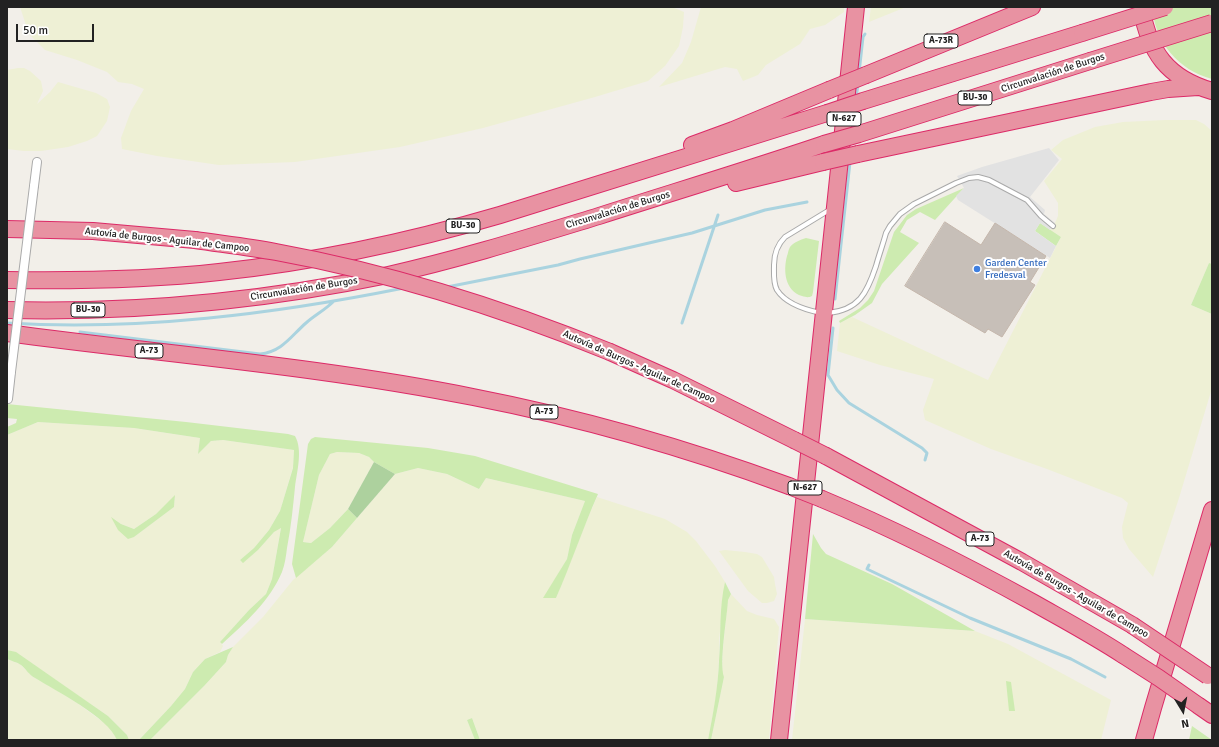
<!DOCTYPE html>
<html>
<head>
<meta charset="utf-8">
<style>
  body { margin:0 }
  #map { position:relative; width:1219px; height:747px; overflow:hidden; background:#f2efe9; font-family:Signika,sans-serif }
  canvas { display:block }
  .frame { position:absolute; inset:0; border:8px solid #222; pointer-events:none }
  .north { position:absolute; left:1163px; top:691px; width:40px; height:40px; -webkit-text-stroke:3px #fff; paint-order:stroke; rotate:170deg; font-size:11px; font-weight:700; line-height:16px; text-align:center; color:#222 }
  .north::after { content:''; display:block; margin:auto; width:14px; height:18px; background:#222; clip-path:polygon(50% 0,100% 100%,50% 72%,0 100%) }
  .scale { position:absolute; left:16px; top:24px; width:78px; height:18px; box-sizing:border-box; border:2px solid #222; border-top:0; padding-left:5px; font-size:12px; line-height:14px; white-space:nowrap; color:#222; -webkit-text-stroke:3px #fff; paint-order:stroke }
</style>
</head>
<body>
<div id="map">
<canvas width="1219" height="747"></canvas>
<div class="frame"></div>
<div class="north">N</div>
<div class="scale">50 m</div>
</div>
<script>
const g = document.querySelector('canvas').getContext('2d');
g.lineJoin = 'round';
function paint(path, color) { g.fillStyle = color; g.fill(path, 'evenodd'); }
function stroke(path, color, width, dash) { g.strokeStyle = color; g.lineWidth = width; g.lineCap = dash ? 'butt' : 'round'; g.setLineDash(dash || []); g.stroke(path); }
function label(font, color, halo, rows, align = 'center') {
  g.font = font + ' Signika,sans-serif'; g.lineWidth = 4; g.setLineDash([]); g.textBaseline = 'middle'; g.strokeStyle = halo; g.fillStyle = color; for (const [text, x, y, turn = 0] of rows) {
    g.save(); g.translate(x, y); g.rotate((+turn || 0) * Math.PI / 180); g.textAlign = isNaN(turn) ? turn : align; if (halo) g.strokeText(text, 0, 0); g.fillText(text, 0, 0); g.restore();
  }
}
paint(new Path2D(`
  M20 7H672L684 12 683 27 679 46 665 66 648 81 595 97 483 128 400 147 295 162 219 165 157 156 122 149 121 138 131 111 144 89 132 84 118 82 107 72 77 60 45 50 29 34Z
  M701 7H844V12L825 25 810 29 800 44 766 65 758 75 743 81 737 69 725 67 659 87 682 63 691 42Z
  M871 7H906L869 22Z
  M18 68H24L30 71 41 81 43 91 37 104 50 92 58 82 96 93 107 99 110 107 107 121 97 136 87 141 68 147 41 151H24L7 149V70Z
  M1165 120H1196L1204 124 1212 131V264L1209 263 1191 305 1212 314V388L1179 498 1153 577 1129 549 1123 538 1122 527 1128 503 1122 498 1047 469 991 449 925 420 923 410 934 379 880 365 837 351 840 323 852 317 988 380 1061 237 1050 230 1055 223 1058 216V203L1044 181 1062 159 1051 150 1063 140 1095 127 1123 122Z
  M38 422 134 428 200 438 198 454 211 441 223 440 294 450 293 467 280 511 269 530 254 548 240 560 243 562 258 550 274 532 281 527 272 579 266 594 249 610 220 642 223 646 220 652 205 659 193 672 185 689 171 706 139 740H129L127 735 108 716 16 653 7 650V435ZM175 496 174 507 134 537 113 518 121 524 134 529 156 514Z
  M337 452 359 453 369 457 374 462 348 509 330 528 311 543 303 542 319 475 330 454Z
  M418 468 447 474 479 489 486 478 585 501 572 535 567 559 544 598H556L586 522 597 497 665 519 687 532 696 541 715 566 725 582 719 641V659L717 692 708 740H480L472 718 467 720 475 740H150L205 685 226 662 228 655 233 647 263 617 293 580 332 547 395 474Z
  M725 550 745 552 757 554 762 557 774 577 775 584 777 594 774 601 767 603H762L748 591 719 551Z
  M731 594 747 611 757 615 774 619 779 627 769 740H711L724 677 722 672 723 649 728 600Z
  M805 619 975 631 1008 644 1111 700 1101 740H792Z
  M7 659 20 664 33 677 50 686 77 703 107 725 114 732 117 740H7Z`), '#eef0d5');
paint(new Path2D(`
  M1152 7H1212V79C1178 70 1155 42 1152 7Z
  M964 188 935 220 920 212 907 220 900 232 919 243 882 284 872 303 855 315 840 323 839 321 860 308 868 300 874 291 894 232 907 215 916 209Z
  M1040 223 1061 237 1056 246 1035 231Z
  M806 238 819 241 813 292 812 296C808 298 806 297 802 296 785 291 783 271 787 256 788 254 788 250 790 247 794 242 800 240 806 238Z
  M1209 263 1212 264V314L1191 305Z
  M7 404 186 422 288 434 295 436C303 450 297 471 295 487 293 507 291 527 287 548 286 556 285 564 282 572 270 601 245 623 222 644L220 642 249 610 266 594 272 579 281 528 274 532 258 550 243 563 240 560 254 548 269 530 280 511 293 468 294 450 223 440 211 441 198 454 200 438 134 428 38 422 7 435V427L16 423 17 419 7 418Z
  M315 437 428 448 475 456 598 494C583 528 571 564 556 598H543L567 559 572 535 585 501 486 478 479 489 447 474 418 468 395 474 374 462 369 457 359 453 337 452 330 454 319 475 303 542 311 543 330 528 348 509 357 518 332 547 296 578 292 564 308 444 311 439Z
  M175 495 174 507 134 537 128 539 118 530 111 517 121 524 134 529 156 514Z
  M813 534 821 548 826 554 892 584 975 631 805 619Z
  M725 582 731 594 728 600C727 618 719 663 724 677L711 740H708C713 714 718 688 719 661 721 635 719 608 725 582Z
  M233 647 228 655 226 662 205 685 150 740H139L171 706 185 689 193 672 205 659Z
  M7 650 16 652 108 716 127 735 129 740H117C108 717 56 691 35 678 29 675 26 669 21 665 17 662 11 661 7 659Z
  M1006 681 1011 682 1015 711H1009Z
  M472 718 480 740H475L467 720Z
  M1192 726 1212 740H1189Z`), '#cdebb0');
paint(new Path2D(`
  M374 462 395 474 357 518 348 509Z`), '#add19e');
paint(new Path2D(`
  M1049 148 1059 160 1030 197 1045 210 1044 214 1055 223 1050 230 1040 223 1035 231 1056 246 1050 258 958 200 956 196 964 188 957 176 982 167Z`), '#e2e2e2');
stroke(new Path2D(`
  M859 73 863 37 865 34
  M856 99 858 84
  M853 130 855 108
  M447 287 558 265 580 259 692 233 765 210 807 202
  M835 299 850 162
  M7 323C140 331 274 314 404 288
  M682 323 718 215
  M833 328 828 375 837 390 849 403 922 448 927 453 925 460
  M80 332 260 354C282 352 291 336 306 323 315 315 325 310 334 301
  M869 565 867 569 970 618 1071 659 1105 677`), '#aad3df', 3);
const building = new Path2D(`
  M945 222 981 245 995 223 1046 256 1030 282 1035 285 1002 337 988 329 985 333 905 286Z`);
paint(building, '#c7bfb8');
stroke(building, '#c4b6ab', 1);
const lane = new Path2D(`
  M821 313C806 310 786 304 777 290 773 283 774 273 774 265 774 254 777 245 785 237L831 209
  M828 313C859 310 867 293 876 266 879 255 883 244 886 233L890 226 900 214 914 204 956 183 969 178 978 177 989 180 1027 200 1041 216 1053 226`);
const street = new Path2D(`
  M34 186 37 162
  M8 399 11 372`);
const highway = new Path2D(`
  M1141 7C1149 52 1167 78 1212 91
  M866 75 1032 7
  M863 101 1082 33
  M859 134 1090 61
  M692 145 733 130 829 90
  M858 154 1151 92 1168 89 1198 87
  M736 183 823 162
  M7 229 93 231 195 240
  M7 280C78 281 148 280 219 272 314 262 408 242 500 215L827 113
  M7 310C135 313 263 301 388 275 460 259 530 237 599 216 674 192 750 169 824 144
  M7 333C162 354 319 366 473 397 581 418 686 448 789 486
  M610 352 673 380 794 440
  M826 456 1022 562 1132 625
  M822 499C894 529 965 565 1034 603 1064 620 1094 636 1123 655
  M1199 706 1212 715
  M779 740 856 7
  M1144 740 1153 708 1212 510`);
stroke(lane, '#a9a9a9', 6);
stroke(street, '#a9a9a9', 10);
stroke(highway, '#dc2a67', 18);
stroke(lane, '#fff', 4);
stroke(street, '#fff', 8);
stroke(highway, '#e892a2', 16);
const streetBridge = new Path2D(`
  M11 372 34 186`);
const highwayBridge = new Path2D(`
  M1082 33 1165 7
  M1090 61 1212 23
  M829 90 866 75
  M827 113 863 101
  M824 144 859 134
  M823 162 858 154
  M195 240C222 244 249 247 276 252 391 273 502 308 610 352
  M794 440 826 456
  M789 486 822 499
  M1132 625 1208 676
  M1123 655 1159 678 1199 706`);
stroke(streetBridge, '#a9a9a9', 10, []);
stroke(highwayBridge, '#dc2a67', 18, []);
stroke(streetBridge, '#fff', 8);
stroke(highwayBridge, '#e892a2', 16);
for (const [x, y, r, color] of [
  [977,269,4,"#3f7fe0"]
]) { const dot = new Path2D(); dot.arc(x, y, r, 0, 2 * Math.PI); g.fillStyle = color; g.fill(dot); stroke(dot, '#fff', 1.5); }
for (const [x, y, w] of [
  [941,41,34],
  [975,98,34],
  [844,119,34],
  [463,226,34],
  [88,310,34],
  [149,351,28],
  [544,412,28],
  [805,488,34],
  [980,539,28]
]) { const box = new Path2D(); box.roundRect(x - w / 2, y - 7, w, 14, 3); g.fillStyle = '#fff'; g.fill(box); stroke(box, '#222', 1); }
label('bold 9px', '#222', null, [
  ["A-73R",941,41],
  ["BU-30",975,98],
  ["N-627",844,119],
  ["BU-30",463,226],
  ["BU-30",88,310],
  ["A-73",149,351],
  ["A-73",544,412],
  ["N-627",805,488],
  ["A-73",980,539]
]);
label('10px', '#222', '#fff', [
  ["Circunvalación de Burgos",1053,73,-18],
  ["Circunvalación de Burgos",618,210,-17],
  ["Autovía de Burgos - Aguilar de Campoo",167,240,6],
  ["Circunvalación de Burgos",304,289,-9],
  ["Autovía de Burgos - Aguilar de Campoo",639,367,24],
  ["Autovía de Burgos - Aguilar de Campoo",1076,594,30]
]);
label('10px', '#366cbe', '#fff', [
  ["Garden Center",985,263],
  ["Fredesval",985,275]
], 'left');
</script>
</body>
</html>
